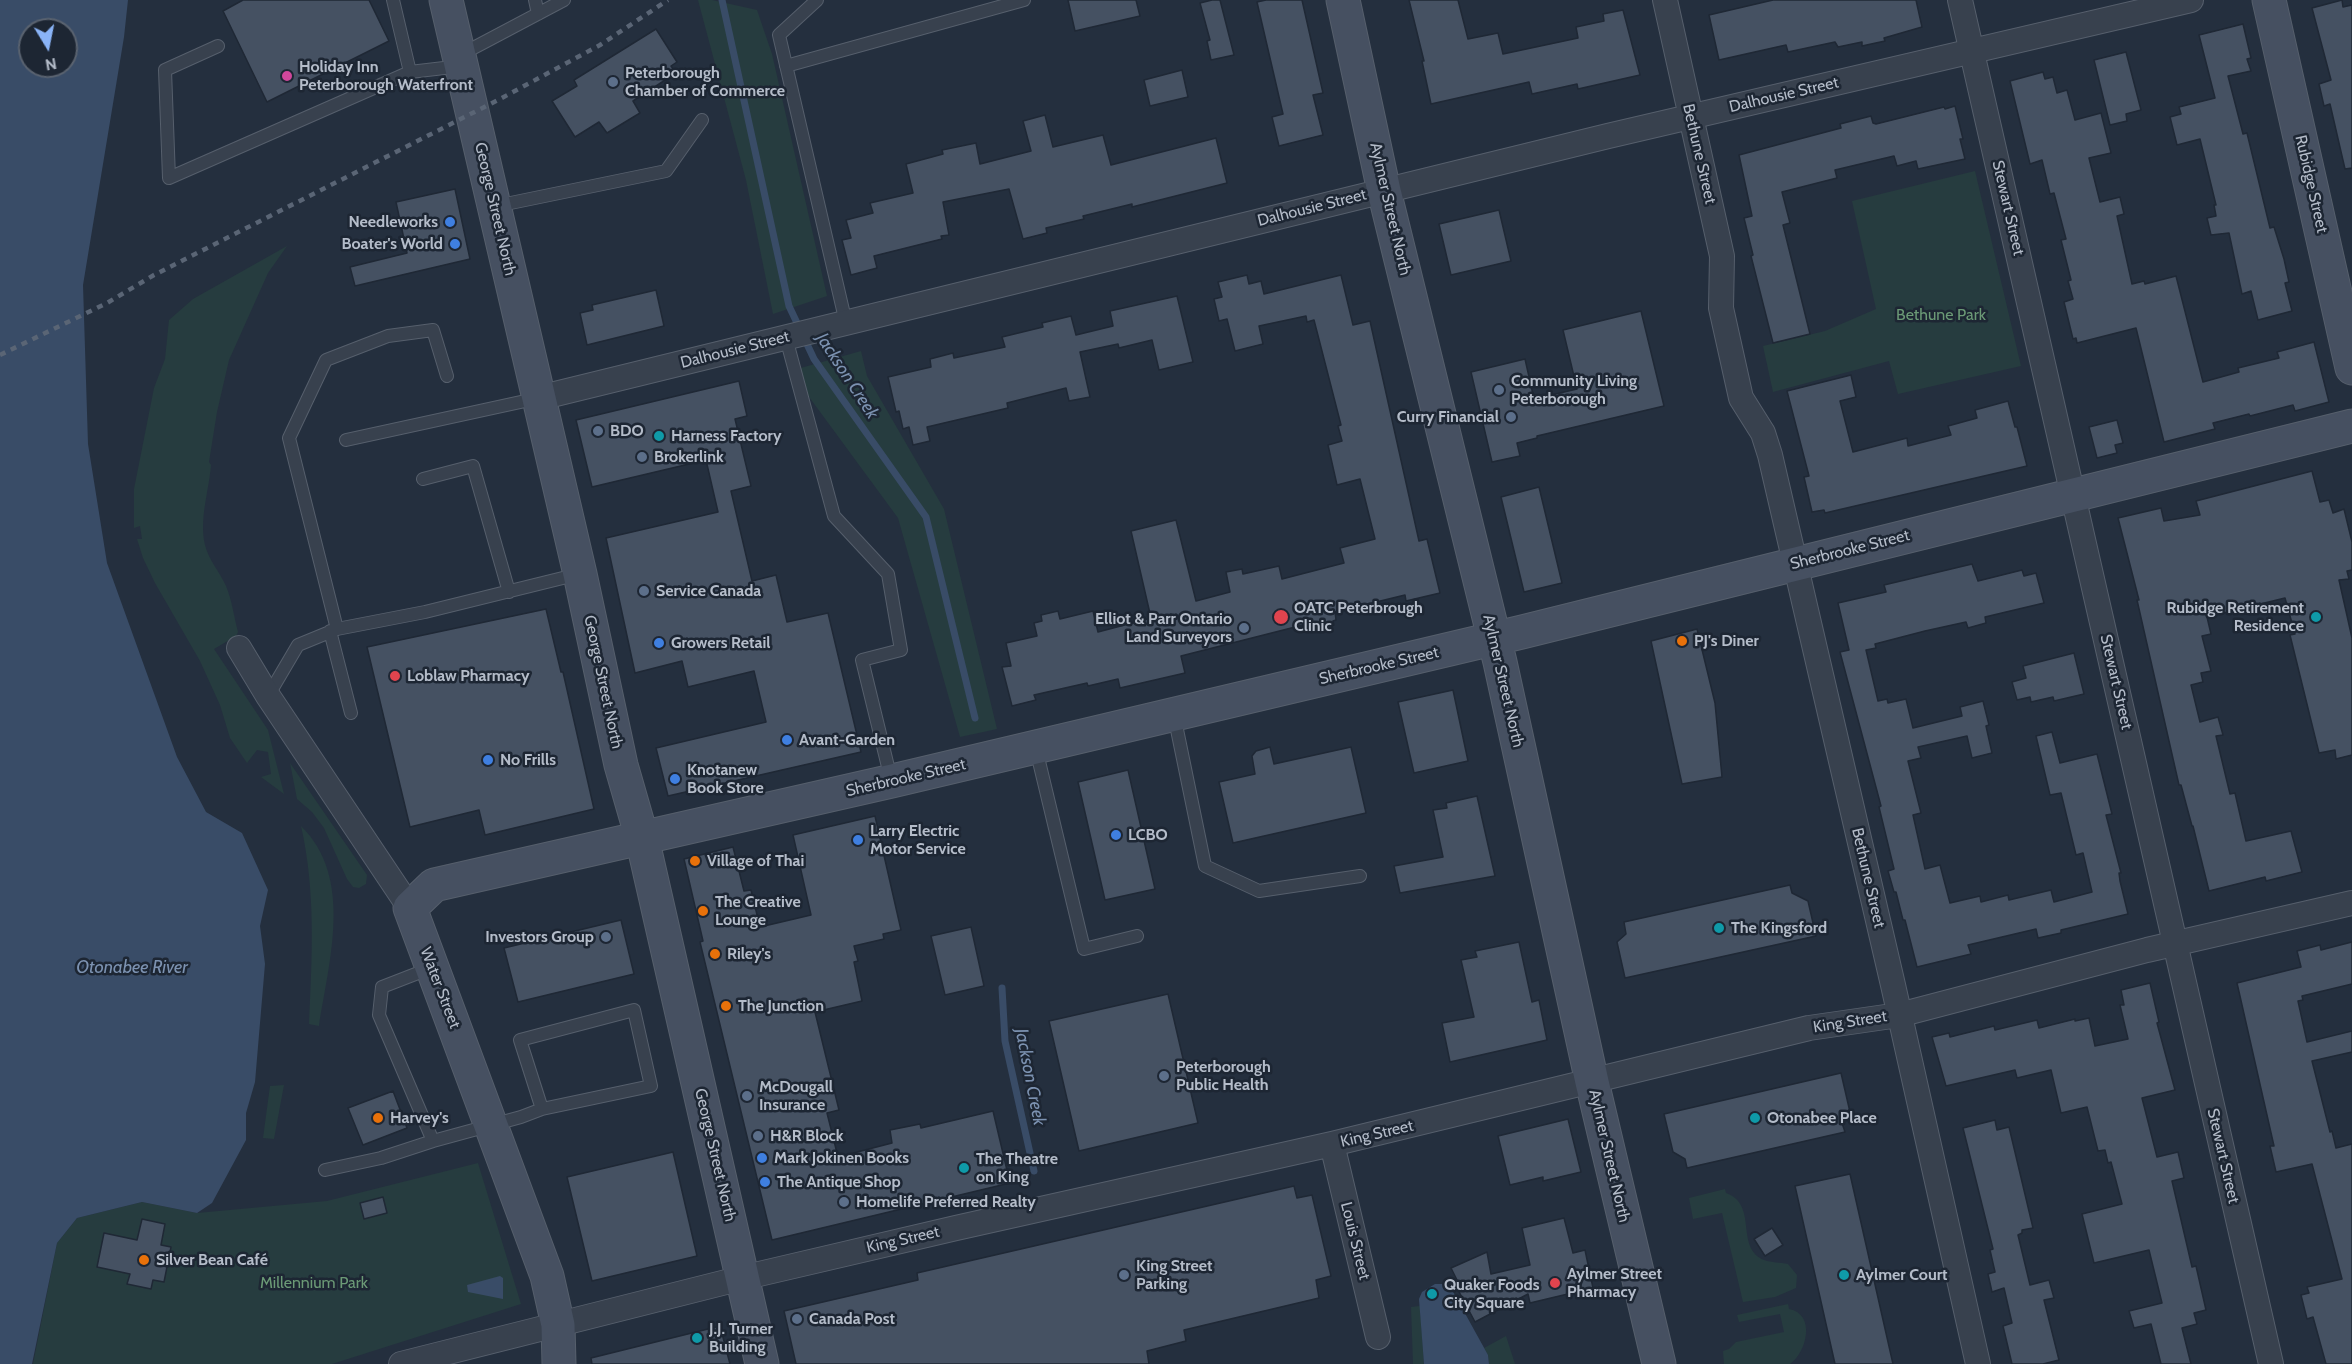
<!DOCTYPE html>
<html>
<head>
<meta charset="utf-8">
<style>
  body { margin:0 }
  #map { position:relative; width:2352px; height:1364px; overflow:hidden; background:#242f3e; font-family:Cabin,sans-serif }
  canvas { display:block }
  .north { position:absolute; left:18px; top:18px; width:60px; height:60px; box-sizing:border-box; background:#1d2633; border:2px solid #59626f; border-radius:50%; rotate:170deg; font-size:16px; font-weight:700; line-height:24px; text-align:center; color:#b4bcc9 }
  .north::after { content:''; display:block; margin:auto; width:21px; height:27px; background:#8ab4f8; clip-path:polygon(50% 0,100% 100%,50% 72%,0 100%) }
</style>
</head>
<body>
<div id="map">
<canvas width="2352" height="1364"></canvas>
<div class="north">N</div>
</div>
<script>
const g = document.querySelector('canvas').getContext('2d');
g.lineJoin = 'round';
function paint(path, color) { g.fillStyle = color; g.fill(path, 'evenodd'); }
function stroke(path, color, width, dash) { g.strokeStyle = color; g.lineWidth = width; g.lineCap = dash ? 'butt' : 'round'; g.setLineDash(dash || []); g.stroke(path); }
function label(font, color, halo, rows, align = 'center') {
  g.font = font + ' Cabin,sans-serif'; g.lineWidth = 5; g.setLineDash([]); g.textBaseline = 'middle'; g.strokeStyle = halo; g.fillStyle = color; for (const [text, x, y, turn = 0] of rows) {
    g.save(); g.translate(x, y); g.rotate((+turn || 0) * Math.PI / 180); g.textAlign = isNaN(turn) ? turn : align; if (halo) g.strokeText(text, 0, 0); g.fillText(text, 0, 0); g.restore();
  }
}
paint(new Path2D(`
  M698 0H712L757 10 772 54 827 296 773 314 746 180Z
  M1975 171 2021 366 1898 394 1889 361 1773 392 1763 346 1825 331 1876 309 1852 201Z
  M287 246 268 273 229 360 217 412 209 462 211 465C209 491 199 519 205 545 209 561 220 572 226 586 232 600 234 617 238 632L236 636 214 649 268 730 284 794 261 777 271 774 268 752 257 750 247 763 230 738 220 705 200 661 155 583 143 558 137 539H142L140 526 134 528V489L154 388 165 359 169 320 193 299Z
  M861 351 867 376 944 509 997 729 960 737 898 518 790 371Z
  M290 763 367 875 366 884 359 888 353 887 347 879 324 828 312 812 297 799Z
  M301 826C354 878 329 961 319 1026L309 1024C312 957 316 892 301 826Z
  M284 1085 274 1139 263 1138 270 1086Z
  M478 1163 521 1304 332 1364H33L57 1243 77 1218 142 1202 197 1213 327 1201Z
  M1725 1189 1726 1193C1759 1205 1734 1247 1764 1260 1772 1263 1780 1262 1788 1264L1797 1275 1796 1288 1775 1297 1743 1302 1722 1213 1693 1219 1689 1198Z
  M1788 1304 1789 1309C1816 1314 1807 1352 1790 1364H1724L1723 1351 1729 1349 1736 1342 1784 1332 1780 1314 1739 1322 1737 1315Z
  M1420 1306 1424 1364H1413L1411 1307Z
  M1506 1336 1515 1364H1489L1488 1355 1484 1348Z`), '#263c3f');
paint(new Path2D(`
  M0 0H128L124 37 83 285 88 444 107 563 177 757 206 812 242 833 268 890 260 926 265 964 255 1082 246 1113V1140L212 1203 197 1213 142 1202 77 1218 57 1243 32 1364H0ZM30 30H66V66H30Z
  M500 1276 503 1278V1299L468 1292 467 1285Z
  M1435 1284H1443L1451 1288 1488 1355 1489 1364H1424L1419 1299 1422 1292Z`), '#394c67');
stroke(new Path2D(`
  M722 0 789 306 814 359 926 517 975 718
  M1002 988 1005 1041 1034 1171`), '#394c67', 7);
const building = new Path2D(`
  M243 0H369L389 41 267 102 223 11Z
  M1068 0H1136L1140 16 1075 31Z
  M1212 0H1220L1234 55 1211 60 1207 41 1210 40 1200 3Z
  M1266 0H1302L1323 93 1313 95 1323 135 1279 146 1272 117 1283 114 1257 2Z
  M1409 0H1458L1468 39 1498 33 1503 54 1578 38 1576 27 1604 21 1603 14 1623 10 1640 75 1578 89 1577 84 1532 94 1529 82 1431 104 1422 61H1424Z
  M1773 0H1916L1922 27 1884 38 1885 41 1862 46V42L1838 47 1835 42 1788 52 1786 45 1719 60 1709 15Z
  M2342 0 2343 7 2352 5V168L2345 169 2330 104 2324 106 2319 84 2331 80 2312 8Z
  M2243 24 2251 58 2247 59 2251 71 2228 76 2243 134 2247 133 2270 228 2274 227 2284 259 2289 282 2285 283 2292 311 2258 320 2251 291 2242 294 2229 233 2211 235 2207 218 2216 216 2214 205H2216L2200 139 2177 145 2170 117 2181 114 2179 107 2215 98 2199 35Z
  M656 29 677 62 671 66 676 73 633 101 640 113 607 133 599 122 575 137 552 101 577 86 574 80Z
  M2126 52 2141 110 2126 114 2127 121 2110 125 2094 60Z
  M1182 70 1188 97 1150 106 1144 80Z
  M2043 72 2045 79 2053 77 2057 93 2067 90 2075 120 2101 113 2111 153 2089 158 2100 202 2120 197 2124 214 2117 216 2132 284 2144 281 2145 284 2176 276 2203 382 2239 372 2238 368 2279 358 2277 352 2314 342 2329 402 2295 411 2293 405 2250 416 2249 414 2213 423 2215 429 2164 442 2136 328 2077 343 2076 338 2073 339 2064 302 2073 299 2068 281 2071 280 2061 240 2066 239 2054 193 2050 194 2042 160 2030 164 2010 81Z
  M1955 106 1963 139H1960L1965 159 1918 169 1916 161 1897 166 1894 156 1835 170 1837 178 1782 192 1790 223 1783 225 1810 334 1773 343 1751 256 1753 255 1744 218 1752 216 1739 155 1841 128 1840 124 1871 116 1873 123 1876 124 1944 107 1945 109Z
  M1045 115 1053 147 1103 135 1111 165 1216 138 1227 183 1132 207V204L1083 216 1084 219 1046 228 1047 233 1023 239 1009 189 943 202 949 235 941 236 942 239 874 256 877 268 851 275 842 240 851 238 846 220 873 213 870 203 913 193 906 164 943 154 942 150 976 143 980 164 1031 151 1023 121Z
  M455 189 470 259 355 286 350 267 407 253 396 202Z
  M1499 210 1511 261 1451 275 1439 224Z
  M1247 275 1249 284 1261 281 1264 294 1341 275 1353 325 1370 321 1419 541 1427 539 1440 593 1406 601 1405 595 1335 612 1336 620 1333 621 1334 625 1311 631 1307 624 1181 656 1185 673 1120 688 1118 679 1088 686 1087 683 1034 695 1036 700 1012 706 1002 667 1011 666 1006 643 1037 636 1034 623 1042 621 1041 615 1058 611 1060 619 1093 611 1098 632 1151 618 1131 531 1176 520 1196 601 1230 592 1226 572 1242 569 1243 574 1279 566 1282 579 1344 563 1340 548 1375 539 1360 479 1337 485 1328 445 1342 441 1338 426 1341 425 1314 320 1307 322 1306 316 1259 326 1263 344 1235 351 1227 319 1219 321 1214 299 1222 297 1218 282Z
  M656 290 664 326 587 345 580 313 593 310 592 305Z
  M1177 296 1193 362 1159 370 1152 340 1119 348 1118 344 1080 352 1090 397 1069 401 1066 388 1007 403 1008 408 927 427 930 441 913 445 909 427 903 429 899 411 896 412 888 377 931 367 930 359 953 353 954 358 1005 347 1002 337 1043 327 1042 323 1071 316 1076 335 1113 326 1110 311Z
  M1641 311 1664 406 1537 436V438L1517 443 1520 456 1492 462 1471 372 1525 359 1534 399 1577 389 1563 330Z
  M1851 375 1856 397 1840 401 1853 452 1907 438 1908 446 1951 435 1948 426 1977 418 1975 410 2008 401 2015 427H2017L2027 466 1825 513 1824 510 1812 512 1804 477 1809 476 1787 391Z
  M739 381 747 416 735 419 751 486 731 491 752 581 776 575 787 622 828 613 861 752 668 796 656 748 766 722 754 671 688 687 682 661 635 673 606 538 718 512 706 460 592 487 576 420Z
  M2117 420 2123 443 2115 445 2117 453 2097 458 2089 427Z
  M2312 471 2320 502 2329 500 2333 513 2344 509 2352 542V570L2347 571 2349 579 2339 580 2352 638V755L2336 759 2335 750 2319 753 2290 635 2295 634 2285 598 2207 617 2211 634 2202 636 2211 671 2201 673 2203 682 2191 685 2200 722 2218 717 2223 735 2216 736 2230 794 2235 793 2246 841 2291 831 2302 872 2266 881 2265 877 2209 891 2193 826H2192L2181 785H2179L2137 600H2139L2118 518 2161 508 2164 521 2200 515 2196 501Z
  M1539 487 1562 583 1524 592 1501 497Z
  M1972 564 1978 581 2022 570 2024 576 2036 573 2044 603 1985 617 1986 623 1968 628 1966 622 1925 631 1875 644 1876 648 1866 650 1878 701 1887 699 1888 703 1906 699 1913 728 1962 716 1960 707 1983 701 1989 725 1986 726 1992 753 1972 758 1967 736 1918 747 1921 758 1908 761 1921 813 1913 815 1925 869 1940 865 1950 903 1980 896 1981 902 2008 895 2009 900 2051 890 2054 902 2092 892 2083 853 2076 855 2061 793 2050 795 2036 736 2052 732 2060 763 2097 754 2112 814 2106 815 2121 873H2119L2120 881 2128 914 2061 930V933L2038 938 2036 929 1968 945 1971 954 1917 967 1905 920H1903L1896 892H1894L1888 871 1894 869 1879 807 1881 806 1840 652 1849 650 1838 603 1886 592 1884 585Z
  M546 609 561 672H563L594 809 485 835 479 810 410 827 367 647Z
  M1697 629 1715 703 1722 777 1682 784 1651 641Z
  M2074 653 2084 694 2054 701 2053 697 2031 702 2030 697 2017 700 2012 682 2026 678 2023 666Z
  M1453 690 1468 761 1414 773 1398 702Z
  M1270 747 1274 764 1351 747 1366 813 1233 843 1219 782 1255 774 1252 756 1256 751Z
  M1128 770 1155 889 1105 900 1078 782Z
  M1477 796 1495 876 1400 893 1394 866 1443 857 1433 810 1447 808 1446 803Z
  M875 816 901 930 883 934 884 939 854 946 858 961 854 962 862 1001 815 1012 839 1110 827 1113 838 1157 892 1143 890 1130 920 1124 921 1128 993 1111 1010 1183 772 1240 700 942 703 941 684 859 733 847 744 891 751 890 760 927 811 915 793 835Z
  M1790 885 1792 893 1808 901 1816 936 1625 978 1617 942 1626 934 1624 922Z
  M621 920 634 974 518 1002 504 948Z
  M971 927 984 986 945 995 931 936Z
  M1519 942 1532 1002 1539 1000 1547 1040 1450 1062 1442 1023 1474 1017 1461 960 1477 957 1475 951Z
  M2352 942V984L2302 996 2303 1000 2298 1001 2307 1042 2352 1031V1052L2312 1061 2330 1132 2332 1131 2336 1148 2352 1144V1364H2326L2313 1317 2307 1319 2301 1295 2309 1293 2307 1287 2342 1279 2312 1164 2276 1172 2270 1146H2274L2237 983 2301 967 2297 951 2320 945 2321 950Z
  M2150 983 2159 1022 2157 1023 2175 1090 2142 1098 2157 1157 2178 1152 2184 1178 2172 1181 2192 1267 2196 1266 2206 1310 2194 1313 2197 1324 2182 1328 2191 1364H2161L2151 1324 2134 1328 2129 1311 2162 1303 2149 1250 2094 1263 2082 1214 2122 1204 2111 1162 2108 1163 2105 1150 2098 1151 2087 1107 2061 1113 2051 1070 2017 1078 2015 1070 1946 1086 1932 1037 1949 1033 1950 1037 1994 1026 1995 1030 2037 1020 2039 1028 2075 1019V1021L2089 1018 2095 1046 2128 1039 2120 1005H2124L2121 990Z
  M1168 994 1198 1123 1079 1151 1049 1021Z
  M1841 1073 1850 1112 1842 1123 1845 1132 1687 1168 1685 1159 1673 1152 1664 1114Z
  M393 1091 407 1128 363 1145 348 1108Z
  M1568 1119 1581 1172 1543 1181V1177L1510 1185 1498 1136Z
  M1995 1120 1997 1130 2009 1127 2033 1228 2022 1230V1233L2018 1235 2030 1285 2049 1280 2054 1298 2044 1300 2059 1360 2043 1364H2012L2003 1326 2012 1323 2004 1288 1992 1292 1988 1274 1995 1272 1990 1250 1993 1249 1963 1128Z
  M673 1152 697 1256 592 1281 567 1177Z
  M1850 1174 1893 1364H1835L1795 1186Z
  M1294 1186 1297 1198 1312 1195 1331 1276 1316 1280 1319 1298 1184 1330 1186 1341 1147 1351 1149 1364H796L784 1311 918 1280 917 1273Z
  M383 1197 387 1213 364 1219 360 1203Z
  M1564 1218 1573 1253 1585 1250 1593 1288 1530 1303 1528 1294 1475 1322 1456 1286 1459 1284 1451 1268 1487 1252 1491 1274 1530 1265 1522 1228Z
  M142 1219 165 1224 161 1245 171 1247 164 1282 153 1280 151 1289 127 1284 130 1274 97 1267 104 1233 137 1240Z
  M1772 1228 1783 1245 1765 1256 1754 1239Z
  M720 1326 730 1364H592L591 1358Z`);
paint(building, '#455162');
stroke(building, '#1f2835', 1.5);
const lane = new Path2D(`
  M393 0 410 72
  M535 0 538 14
  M817 0 779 35 846 323
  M218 46 165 70 169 178 410 72 461 66
  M462 54 564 0
  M786 66 1024 0
  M496 206 666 171 702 120
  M786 338 834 516 888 574 901 650 862 660 891 779
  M346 440 539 398
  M423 479 473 466 509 592
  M337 629 289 438 326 360 388 336 433 330 447 376
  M330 631 351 713
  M268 696 298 645 337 629 425 612 579 574
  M1174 715 1205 866 1259 891 1360 876
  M1036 749 1084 949 1137 936
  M433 1141 521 1117 542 1109 651 1086 634 1010 520 1040 542 1109
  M325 1170 381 1158 433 1141 379 1015 382 987 431 968`);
const street = new Path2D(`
  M1665 0 1722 256 1721 308 1741 398 1763 433 1770 455 1893 985 1978 1364
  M1960 0 2271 1364
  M539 398 1608 136 2191 0
  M239 648 268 696 410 908
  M1332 1144 1378 1337
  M401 1364 742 1278 956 1228 1332 1144 1809 1028 1899 1015 2147 950 2352 903`);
const secondary = new Path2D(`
  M446 0 580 574 621 765 642 838 762 1364
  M1343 0 1384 191 1500 662 1592 1082 1659 1364
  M2269 0 2352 368
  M559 1364 558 1325 547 1276 410 908 434 885 892 781 1522 632 2352 426`);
stroke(lane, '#565f6c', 14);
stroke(street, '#565f6c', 26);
stroke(secondary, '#565f6c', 35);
stroke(lane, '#38414e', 12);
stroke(street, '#38414e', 24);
stroke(secondary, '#465061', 33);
stroke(new Path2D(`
  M0 355 107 303 154 275 500 99 600 45 668 0`), '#5a6575', 4.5, [6, 6]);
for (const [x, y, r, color] of [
  [287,76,6,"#d1479c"],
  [613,82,6,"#5c6f8a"],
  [450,222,6,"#3f7fe0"],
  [455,244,6,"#3f7fe0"],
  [1499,390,6,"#5c6f8a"],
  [1511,417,6,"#5c6f8a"],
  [598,431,6,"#5c6f8a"],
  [659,436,6,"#0f9aa8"],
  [642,457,6,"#5c6f8a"],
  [644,591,6,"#5c6f8a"],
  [1281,617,8,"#e0444e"],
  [2316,617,6,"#0f9aa8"],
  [1244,628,6,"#5c6f8a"],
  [1682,641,6,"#e8710a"],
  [659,643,6,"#3f7fe0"],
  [395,676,6,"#e0444e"],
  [787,740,6,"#3f7fe0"],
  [488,760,6,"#3f7fe0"],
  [675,779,6,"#3f7fe0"],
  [1116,835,6,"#3f7fe0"],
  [858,840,6,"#3f7fe0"],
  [695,861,6,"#e8710a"],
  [703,911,6,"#e8710a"],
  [1719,928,6,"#0f9aa8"],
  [606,937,6,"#5c6f8a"],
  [715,954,6,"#e8710a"],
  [726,1006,6,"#e8710a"],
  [1164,1076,6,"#5c6f8a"],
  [747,1096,6,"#5c6f8a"],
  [378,1118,6,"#e8710a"],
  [1755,1118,6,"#0f9aa8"],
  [758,1136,6,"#5c6f8a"],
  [762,1158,6,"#3f7fe0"],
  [964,1168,6,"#0f9aa8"],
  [765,1182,6,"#3f7fe0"],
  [844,1202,6,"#5c6f8a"],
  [144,1260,6,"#e8710a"],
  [1124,1275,6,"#5c6f8a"],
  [1844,1275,6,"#0f9aa8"],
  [1555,1283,6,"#e0444e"],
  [1432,1294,6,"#0f9aa8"],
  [797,1319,6,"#5c6f8a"],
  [697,1338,6,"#0f9aa8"]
]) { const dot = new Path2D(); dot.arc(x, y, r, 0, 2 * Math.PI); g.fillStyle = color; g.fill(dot); stroke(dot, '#1d2633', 2); }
label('bold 16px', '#b4bcc9', '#1d2633', [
  ["Holiday Inn",299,67],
  ["Peterborough Waterfront",299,85],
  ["Peterborough",625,73],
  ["Chamber of Commerce",625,91],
  ["Needleworks",438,222,"right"],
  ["Boater's World",443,244,"right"],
  ["Community Living",1511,381],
  ["Peterborough",1511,399],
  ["Curry Financial",1499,417,"right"],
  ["BDO",610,431],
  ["Harness Factory",671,436],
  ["Brokerlink",654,457],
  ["Service Canada",656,591],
  ["OATC Peterbrough",1294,608],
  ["Clinic",1294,626],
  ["Rubidge Retirement",2304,608,"right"],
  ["Residence",2304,626,"right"],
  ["Elliot & Parr Ontario",1232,619,"right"],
  ["Land Surveyors",1232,637,"right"],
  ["PJ's Diner",1694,641],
  ["Growers Retail",671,643],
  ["Loblaw Pharmacy",407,676],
  ["Avant-Garden",799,740],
  ["No Frills",500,760],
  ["Knotanew",687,770],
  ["Book Store",687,788],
  ["Larry Electric",870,831],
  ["Motor Service",870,849],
  ["LCBO",1128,835],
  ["Village of Thai",707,861],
  ["The Creative",715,902],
  ["Lounge",715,920],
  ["The Kingsford",1731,928],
  ["Investors Group",594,937,"right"],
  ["Riley's",727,954],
  ["The Junction",738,1006],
  ["Peterborough",1176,1067],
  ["Public Health",1176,1085],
  ["McDougall",759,1087],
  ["Insurance",759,1105],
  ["Harvey's",390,1118],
  ["Otonabee Place",1767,1118],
  ["H&R Block",770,1136],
  ["Mark Jokinen Books",774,1158],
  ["The Theatre",976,1159],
  ["on King",976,1177],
  ["The Antique Shop",777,1182],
  ["Homelife Preferred Realty",856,1202],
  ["Silver Bean Café",156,1260],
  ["King Street",1136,1266],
  ["Parking",1136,1284],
  ["Aylmer Street",1567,1274],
  ["Pharmacy",1567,1292],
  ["Aylmer Court",1856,1275],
  ["Quaker Foods",1444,1285],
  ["City Square",1444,1303],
  ["Canada Post",809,1319],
  ["J.J. Turner",709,1329],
  ["Building",709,1347]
], 'left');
label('16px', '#b4bcc9', '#1d2633', [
  ["Dalhousie Street",1784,95,-13],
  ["Bethune Street",1699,154,77],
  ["Rubidge Street",2311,184,77],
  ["Dalhousie Street",1312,208,-14],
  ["Stewart Street",2008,208,77],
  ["George Street North",495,209,77],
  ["Aylmer Street North",1390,209,77],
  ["Dalhousie Street",735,350,-14],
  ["Sherbrooke Street",1850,550,-14],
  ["Sherbrooke Street",1379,666,-13],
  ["Aylmer Street North",1503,681,77],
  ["George Street North",603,682,78],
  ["Stewart Street",2116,682,77],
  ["Sherbrooke Street",906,778,-13],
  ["Bethune Street",1868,878,77],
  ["Water Street",440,988,69],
  ["King Street",1850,1022,-9],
  ["King Street",1377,1134,-13],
  ["George Street North",715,1155,77],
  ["Aylmer Street North",1609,1156,77],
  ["Stewart Street",2223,1156,77],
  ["King Street",903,1240,-13],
  ["Louis Street",1355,1241,76]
]);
label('16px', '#6b9a76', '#1d2633', [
  ["Bethune Park",1941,315],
  ["Millennium Park",314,1283]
]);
label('italic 18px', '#7c92b1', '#1d2633', [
  ["Jackson Creek",847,376,57],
  ["Otonabee River",132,968],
  ["Jackson Creek",1030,1077,79]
]);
</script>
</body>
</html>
